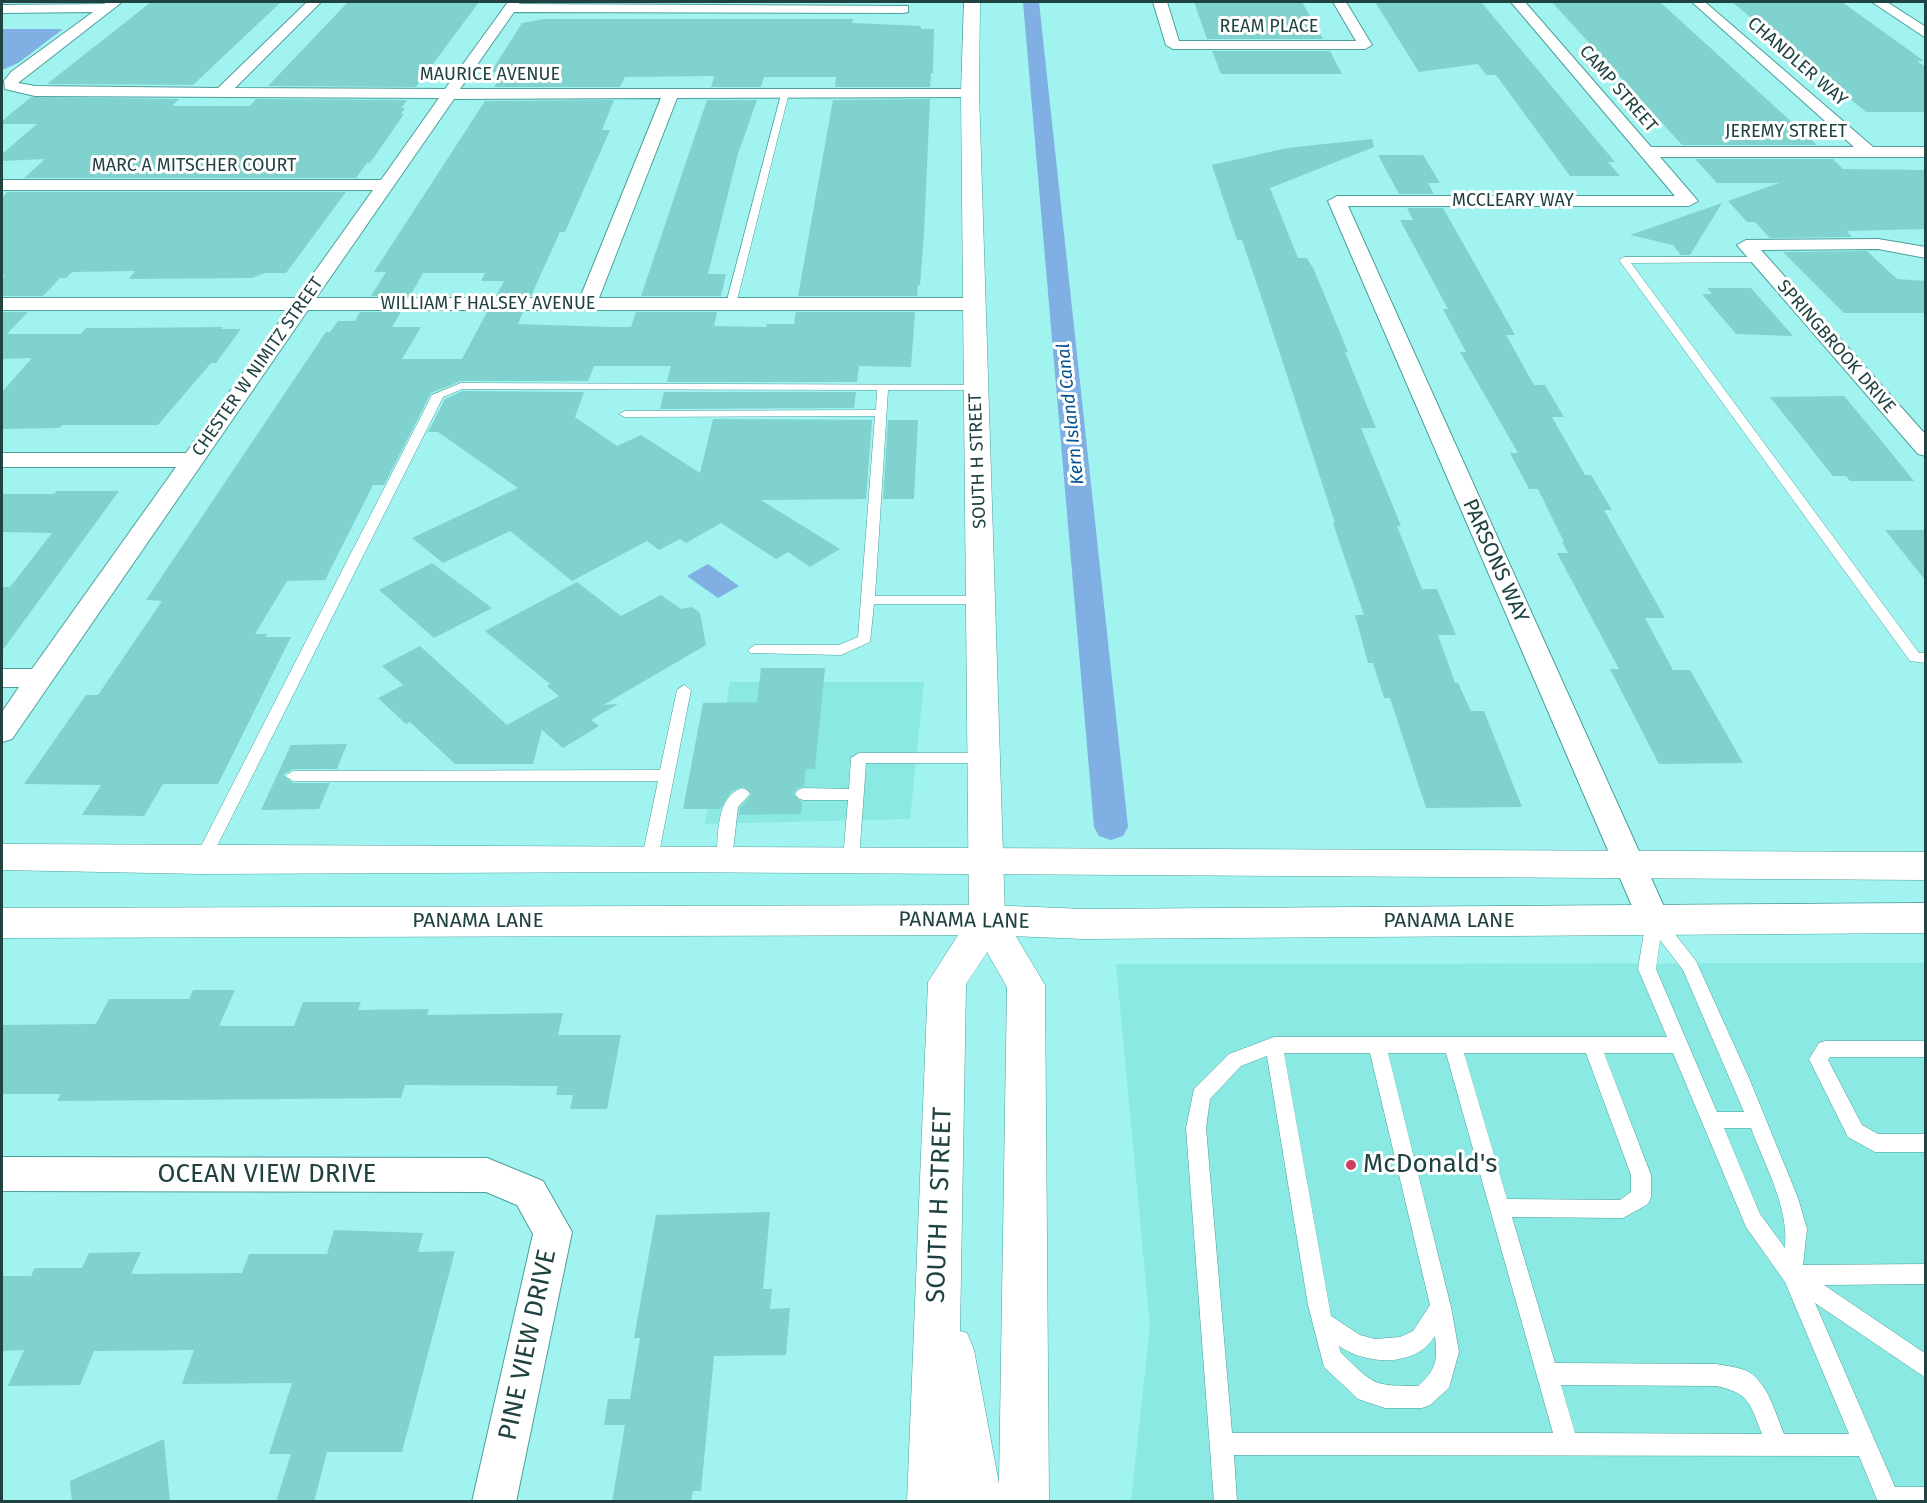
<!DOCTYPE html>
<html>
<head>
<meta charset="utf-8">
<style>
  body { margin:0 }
  #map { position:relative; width:1927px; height:1503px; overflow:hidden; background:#a0f3ee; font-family:"Fira Sans",sans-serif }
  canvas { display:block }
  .frame { position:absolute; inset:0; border:3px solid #204341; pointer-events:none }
</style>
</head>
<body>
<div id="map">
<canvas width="1927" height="1503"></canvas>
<div class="frame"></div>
</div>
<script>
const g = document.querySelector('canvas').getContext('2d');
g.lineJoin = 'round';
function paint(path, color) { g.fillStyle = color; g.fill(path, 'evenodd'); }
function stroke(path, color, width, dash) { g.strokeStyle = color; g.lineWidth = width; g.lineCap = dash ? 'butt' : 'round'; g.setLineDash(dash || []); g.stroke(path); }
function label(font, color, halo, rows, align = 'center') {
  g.font = font + ' "Fira Sans",sans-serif'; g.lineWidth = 6; g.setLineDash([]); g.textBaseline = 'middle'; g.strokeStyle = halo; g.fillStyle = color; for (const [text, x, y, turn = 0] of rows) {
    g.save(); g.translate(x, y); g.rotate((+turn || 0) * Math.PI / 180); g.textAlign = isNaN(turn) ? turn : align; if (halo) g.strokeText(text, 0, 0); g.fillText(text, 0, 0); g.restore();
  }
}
paint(new Path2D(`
  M730 682H924L910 819 705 824Z
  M1925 963V1501H1131L1150 1326 1116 964Z`), '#8be9e3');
paint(new Path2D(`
  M63 29 18 63 2 70V29Z
  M708 564 739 586 718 598 687 576Z`), '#7fafe3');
paint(new Path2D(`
  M1023 2H1039L1128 827 1123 836 1111 840 1099 836 1094 827Z`), '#7fafe3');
paint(new Path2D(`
  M151 2H281L193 85 47 84Z
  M348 2H479L416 87 268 86Z
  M1194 2H1302L1323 39H1207Z
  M1375 2H1481L1615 162H1608L1620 176H1570L1496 75H1486L1478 64 1419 72Z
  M1552 2H1660L1817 145H1682Z
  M1732 2H1842L1924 61H1917L1926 67V112H1866Z
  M544 19H853L852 23 921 26V29H934L933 73H931L930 87H835L836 77H764L761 87H711L714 77 712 76 625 77 620 87H494L504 72H491L522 23Z
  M1212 51H1330L1342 74H1221Z
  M31 97 179 99 172 106H250L256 99 407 100 401 108H405L401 114H404L370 163H367L356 178H24L45 159 2 161V154L37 124H2V121Z
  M930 99 924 234 920 285H918L917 296H798L833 100Z
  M614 100 602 130H610L565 232H560L531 296H496L504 281H481L485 273H423L410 296H371L386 272H374L485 101Z
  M707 100H757L738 154 708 274H726L721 296H641Z
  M1372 139 1374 147 1270 188 1298 258H1307L1314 270 1348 352H1345L1376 428H1361L1401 526H1397L1422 589H1437L1456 635H1438L1455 683H1458L1471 711H1484L1522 807 1426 808 1390 698H1384L1373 663H1368L1355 615H1364L1333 523H1335L1268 317 1242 240H1237L1212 165 1287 148Z
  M1378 155H1423L1440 183H1428L1434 194H1399Z
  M1695 159H1833L1843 169 1926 170V229L1847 231 1852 237 1770 238 1755 222H1747L1728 201 1779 183H1717Z
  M7 192H346L286 273H265L252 278 129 279 135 271 72 272 66 278H60L43 296H2V279L5 275H2V198Z
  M1722 203 1690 255H1681L1673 245 1630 235Z
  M1407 208H1443L1515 335H1506L1534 385H1545L1564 417H1552L1585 475H1591L1612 510H1604L1665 618H1645L1673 670H1690L1743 763 1659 764 1610 669H1619L1557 553H1568L1562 542H1564L1538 489H1529L1510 453H1518L1460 352H1466L1443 309H1448L1400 220H1413Z
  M1867 251 1897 279 1926 281V313H1844L1783 252Z
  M1707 288H1751L1793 336 1736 334 1702 294H1712Z
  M2 312H28L7 334H81L86 328H120L223 327 221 329H241L216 363H211L158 425H62L59 428 2 429V392L32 358 2 359Z
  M360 312H401L392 327H421L402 359H462L487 312H523L518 324 610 327H631L636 312H717L714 326 766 327 767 324H794L796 312H915L911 367 859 366 857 382H667L671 366H594L588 381H461L431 393 384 485H373L325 580 287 581 255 634H267L265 637H291L218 784H163L144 816 82 815 101 785 24 784 86 695H98L162 601 146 600 326 332H330L338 321H355Z
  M462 391 584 392 575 417 617 446 641 435 700 473 713 419 872 420 866 499 761 500 840 549 810 567 788 552 776 559 721 523 686 543 680 539 659 550 647 541 572 581 510 531 443 563 412 538 518 488 438 432H428L445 399Z
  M664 392H856L854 408 660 409Z
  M1844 396 1875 433 1914 481H1850L1846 476H1833L1770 397Z
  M888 420H918L914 499H883Z
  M57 491H119L2 651V587H10L52 533 2 532V494H54Z
  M1885 530H1926V581Z
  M432 563 492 608 434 638 379 590Z
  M577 582 621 616 661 595 681 609 692 607 700 613 706 645 603 705 618 704 591 720 599 726 563 748 542 730 533 764H455L410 722 406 724 378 698 403 685 382 666 420 646 507 725 559 696 547 686 550 684 485 631Z
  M761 668H825L815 769H806L804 786 797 788 793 794 802 802 801 814 739 815 740 808 752 794 743 786 732 791 720 809H683L703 703 757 702Z
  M347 744 337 769H293L283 775 293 783H330L319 809 261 810 291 745Z
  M193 990H235L219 1026H294L303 1002H361L358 1010 429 1009 427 1015 563 1013 558 1035H621L607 1109H570L573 1095H556L558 1086 405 1085 401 1098 57 1101 61 1094H2V1025L96 1024 109 999H189Z
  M770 1212 763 1289H772L770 1309 790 1308 786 1355 714 1356 701 1491H693L691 1502H612L625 1425H604L608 1399H630L640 1338H634L656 1215Z
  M334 1230 423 1233 418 1252 455 1251 402 1452H327L314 1502H276L291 1454H269L292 1383 182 1384 194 1350 94 1351 80 1385 8 1386 24 1350 2 1351V1276H31L35 1268H82L89 1253 141 1252 131 1274 242 1273 249 1254H327Z
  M164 1439 170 1502H72L70 1481Z`), '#80d2ce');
const service = new Path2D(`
  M782 91 789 93 736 304 731 307 726 304Z
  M1761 257 1763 259 1758 262 1631 263 1919 653H1926V663L1910 661 1619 260 1624 257Z
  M461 383 980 385V389L976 390H888L875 596H981L988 600 981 604H874L870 642 841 655 750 653 748 650 755 645H839L858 637 875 416 625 417 619 414 625 411 876 410 877 390 462 389 443 397 210 860 208 864H196L194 860 432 395Z
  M684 685 691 690 658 858 656 862H644L642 858 658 781H293L285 776 293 771 660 770 677 690Z
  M859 753H985L993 758 985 763H866L859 859 857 863H845L843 859 848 800H803L798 798 795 794 798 790 803 788 849 789 851 758Z
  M742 788 747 790 750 794 738 807 732 859 730 863H718L716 859C719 836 715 797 742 788Z
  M1654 913 1660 915 1696 961 1749 1078 1798 1198 1807 1229 1803 1265 1926 1264V1284L1824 1285 1926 1354V1378L1815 1303 1895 1487H1926V1502H1878L1859 1456 1234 1455 1237 1502H1214L1186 1128 1194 1089 1229 1054 1274 1037H1667L1638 969 1646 920 1648 915ZM1660 940 1683 970 1744 1112H1717L1656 969ZM1284 1053H1370L1430 1305 1413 1331 1400 1337 1375 1339 1360 1335 1331 1316ZM1388 1053H1446L1553 1433H1232L1206 1128 1210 1099 1241 1066 1267 1056 1308 1305 1324 1367 1358 1399 1385 1408H1422L1430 1405 1449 1388 1459 1352 1451 1307ZM1464 1053H1586L1631 1175V1192L1620 1200 1507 1199ZM1604 1053H1673L1746 1227 1785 1282 1849 1434H1784C1775 1413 1769 1385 1749 1372 1740 1367 1726 1366 1716 1364L1555 1363 1512 1217 1623 1218 1648 1204 1651 1197V1175ZM1724 1128H1751C1765 1166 1789 1207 1785 1248L1760 1214ZM1435 1336C1438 1360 1436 1370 1418 1386 1371 1386 1374 1384 1341 1353L1339 1346C1367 1365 1415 1368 1435 1336ZM1561 1385 1716 1386C1750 1393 1750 1404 1762 1434L1575 1433Z
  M1825 1041H1926V1057H1830L1828 1060 1862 1125 1878 1134H1926V1152H1875L1848 1137 1809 1059 1819 1043Z`);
const minor = new Path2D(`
  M107 2H122L18 83 35 86 218 88 307 2H321L235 88 445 89 508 2H520L519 4 908 6V12L903 13 514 12 460 89H975L978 92 970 97 677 98 599 298H974L984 304 974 310H308L12 739 2 742V712L19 687H2V669H32L176 467H2V453H186L288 310H2V298H296L373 190H2V180H381L439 98 35 96 5 89 4 81 11 72 93 12 2 13V5L104 4ZM661 98 580 298H316L454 99Z
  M1153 2H1167L1179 41H1356L1333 2H1346L1372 45 1365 49H1173L1166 45Z
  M1511 2H1525L1651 147H1854L1692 2H1705L1873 147H1926V157H1660L1698 201 1689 206H1348L1670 920 1665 929 1654 933 1643 929 1638 920 1328 201 1337 196H1675Z
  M1872 2H1887L1926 27V38Z
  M1878 239 1926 247V258L1878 249 1761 250 1926 435V456L1918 454 1737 245 1746 240Z
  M2 1157 487 1158 543 1181 572 1232 516 1502H472L533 1234 517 1205 486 1192 2 1191Z`);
const tertiary = new Path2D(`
  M964 2H980L979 92 1005 918 1045 985 1049 1502H907L928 982 969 918 961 92ZM987 952 1007 987 999 1484 974 1350 967 1333 960 1331 966 984Z`);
const secondary = new Path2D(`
  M2 844 1926 852V880L650 872 202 874 2 870Z
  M1926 903V933L1084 939 987 935 2 938V908L987 905 1084 909Z`);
stroke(service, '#4c9f9b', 1);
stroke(minor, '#4c9f9b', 2);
stroke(tertiary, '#4c9f9b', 1);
stroke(secondary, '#4c9f9b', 1);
paint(service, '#fff');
paint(minor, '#fff');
paint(tertiary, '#fff');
paint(secondary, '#fff');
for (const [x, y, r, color] of [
  [1351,1165,6,"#cc3d5f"]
]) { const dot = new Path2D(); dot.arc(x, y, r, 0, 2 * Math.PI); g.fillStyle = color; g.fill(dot); stroke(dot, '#fff', 2); }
label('18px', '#204341', '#fff', [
  ["REAM PLACE",1269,27],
  ["CHANDLER WAY",1797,62,41],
  ["MAURICE AVENUE",490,75],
  ["CAMP STREET",1618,89,49],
  ["JEREMY STREET",1786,132],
  ["MARC A MITSCHER COURT",194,166],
  ["MCCLEARY WAY",1513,201],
  ["WILLIAM F HALSEY AVENUE",488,304],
  ["SPRINGBROOK DRIVE",1836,347,49],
  ["CHESTER W NIMITZ STREET",258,367,-55],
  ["SOUTH H STREET",978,461,-92]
]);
label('italic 18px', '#05508e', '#fff', [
  ["Kern Island Canal",1071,414,-96]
]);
label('21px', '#204341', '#fff', [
  ["PARSONS WAY",1495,561,66],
  ["PANAMA LANE",478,921],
  ["PANAMA LANE",964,921,1],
  ["PANAMA LANE",1449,921]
]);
label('26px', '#204341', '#fff', [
  ["McDonald's",1363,1165]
], 'left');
label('26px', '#204341', '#fff', [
  ["OCEAN VIEW DRIVE",267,1175],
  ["SOUTH H STREET",940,1205,-88],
  ["PINE VIEW DRIVE",528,1345,-78]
]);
</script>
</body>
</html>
